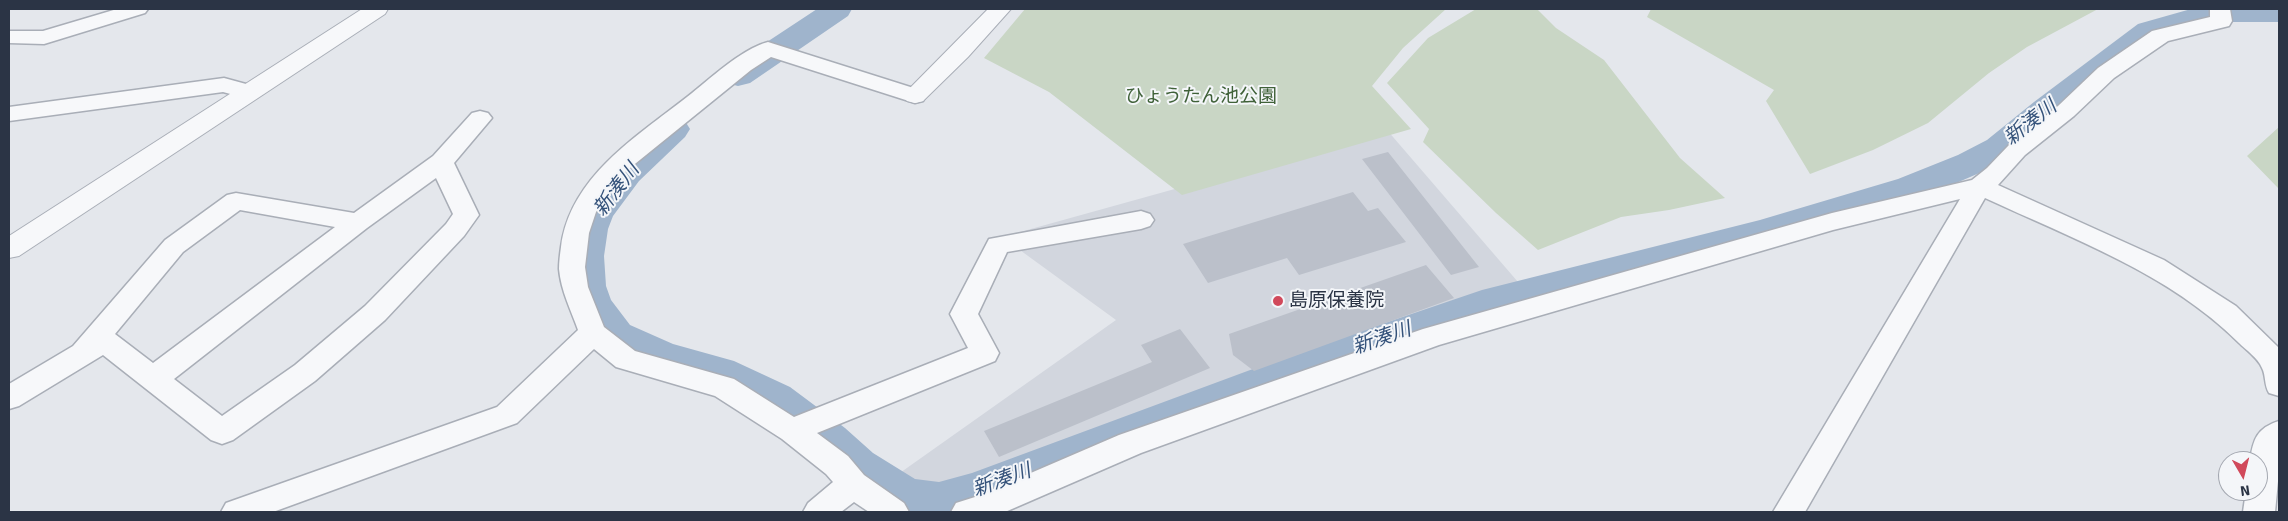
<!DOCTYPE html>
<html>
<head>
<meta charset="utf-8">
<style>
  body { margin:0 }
  #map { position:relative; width:2288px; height:521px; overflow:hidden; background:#e4e7ec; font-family:Signika,sans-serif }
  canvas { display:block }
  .frame { position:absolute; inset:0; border:10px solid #2b3445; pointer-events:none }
  .north { position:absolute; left:2218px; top:451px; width:50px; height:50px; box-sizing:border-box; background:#f4f6f9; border:1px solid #a4a8b1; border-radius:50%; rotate:172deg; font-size:14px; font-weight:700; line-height:20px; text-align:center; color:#2b3445 }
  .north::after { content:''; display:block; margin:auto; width:18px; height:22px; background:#d1495b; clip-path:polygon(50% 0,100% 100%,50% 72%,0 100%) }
</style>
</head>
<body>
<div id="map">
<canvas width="2288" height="521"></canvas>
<div class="frame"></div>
<div class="north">N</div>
</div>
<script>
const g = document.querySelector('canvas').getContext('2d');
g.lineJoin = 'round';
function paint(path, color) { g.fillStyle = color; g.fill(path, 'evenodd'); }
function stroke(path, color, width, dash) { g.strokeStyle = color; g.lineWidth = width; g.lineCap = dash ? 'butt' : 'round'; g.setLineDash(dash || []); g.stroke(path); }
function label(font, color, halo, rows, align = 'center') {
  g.font = font + ' Signika,"Noto Sans JP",sans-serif'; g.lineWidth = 4; g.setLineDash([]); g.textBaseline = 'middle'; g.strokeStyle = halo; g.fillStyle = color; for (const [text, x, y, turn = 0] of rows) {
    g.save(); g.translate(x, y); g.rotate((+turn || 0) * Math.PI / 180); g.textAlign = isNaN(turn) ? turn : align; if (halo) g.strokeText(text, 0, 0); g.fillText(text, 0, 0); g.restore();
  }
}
paint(new Path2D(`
  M1387 130 1518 282 971 485 939 487 917 484 897 475 1116 320 1002 237Z`), '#d2d6de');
paint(new Path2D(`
  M1025 9H1446L1403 48 1372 86 1411 129 1182 195 1049 92 984 58Z
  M1476 9H1537L1556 28 1604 60 1680 158 1725 198 1669 210 1621 217 1538 250 1496 213 1423 142 1429 129 1387 83 1428 38Z
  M1651 9H2098L2027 47 1989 73 1928 123 1873 150 1810 174 1766 101 1774 90 1647 17Z
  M2279 127V189L2247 156Z`), '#c9d6c5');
paint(new Path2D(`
  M817 9H852L848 16 750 83 738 86 726 83 721 76 726 69Z
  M2191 9H2279V22H2217L2188 28 2160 38 2058 116 2011 156 1984 171 1924 197 1772 243 1504 313 1318 378 969 512H898L883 507 841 479 813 454 760 411 707 385 648 368 600 347 573 305 566 286V256L570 229 583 203 613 165 661 121 673 118 685 121 690 129 685 137 639 181 613 216 608 229 604 256 606 286 611 300 630 325 673 344 734 361 790 387 845 428 873 453 915 479 939 482 972 473 1288 356 1482 290 1760 220 1898 179 1958 155 1987 140 2034 102 2138 24Z`), '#9fb4cc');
paint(new Path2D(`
  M1388 152 1479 267 1451 275 1362 159Z
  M1353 192 1368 211 1378 208 1406 242 1299 275 1287 258 1208 283 1183 244Z
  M1426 265 1454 298 1254 371 1233 355 1229 334Z
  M1180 329 1210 368 999 457 984 431 1152 362 1141 345Z`), '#bbc0ca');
const minor = new Path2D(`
  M117 9H148L145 13 44 44 9 43V31H43Z
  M2210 9H2230L2232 21 2229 26 2168 41 2114 78 2074 116 2025 155 1998 185 2164 260 2236 306 2279 348V396L2269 393C2264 385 2266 375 2262 368 2258 358 2246 350 2239 343 2169 273 2073 239 1985 198L1805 512H1773L1960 199 1833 230 1439 345 1141 453 1005 512H951L956 503 975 497 1119 435 1423 329 1832 213 1972 180 1987 168 2009 145 2058 106 2098 68 2152 31 2210 17Z
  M768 42 923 91 926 96 923 101 915 103 771 57 751 70 625 172 596 212 589 233 585 267 588 287 604 327 635 351 734 379 794 417 968 348 950 314 989 239 1141 211 1150 214 1154 220 1150 226 1141 229 1007 252 978 314 999 353 995 361 817 433 848 456 864 475 904 503 909 512H869L854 502 841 512H803L808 503 833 482 826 474 782 439 715 396 616 367 594 349 517 423 273 512H221L226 503 497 407 578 330C571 310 561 291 559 269 559 262 560 254 561 247 570 177 636 137 687 97 709 80 741 49 768 42Z
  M224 78 257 87 260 92 257 97 249 99 223 92 9 121V107Z
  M480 111 488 113 492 118 454 163 479 215 464 236 385 320 315 381 233 440 222 444 211 440 103 355 19 406 9 409V384L73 346 165 240 227 195 236 193 354 213 433 156 472 113ZM436 178 453 214 446 224 365 306 295 365 222 416 174 379 367 228ZM240 210 335 227 153 363 115 334 183 252Z
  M2279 421V471L2275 512H2243L2246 491H2258V461H2250C2253 439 2257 428 2279 421Z`);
const tertiary = new Path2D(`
  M362 9H388L385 14 19 256 9 258V236Z
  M988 9H1011L968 57 923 101 915 103 907 101 903 96 907 91Z`);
stroke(minor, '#a9aeb7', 3);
stroke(tertiary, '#a9aeb7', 2);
paint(minor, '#f7f8fa');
paint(tertiary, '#f7f8fa');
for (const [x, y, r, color] of [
  [1278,301,6,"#d1495b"]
]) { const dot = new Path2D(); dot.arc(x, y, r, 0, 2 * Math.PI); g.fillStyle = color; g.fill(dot); stroke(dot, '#f4f6f9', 2); }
label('19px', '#3f6138', '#f4f6f9', [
  ["ひょうたん池公園",1201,97]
]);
label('19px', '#2b3445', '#f4f6f9', [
  ["島原保養院",1289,301]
], 'left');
label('italic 20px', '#34527a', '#f4f6f9', [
  ["新湊川",2031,123,-38],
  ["新湊川",617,190,-52],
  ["新湊川",1382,339,-19],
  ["新湊川",1002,481,-20]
]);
</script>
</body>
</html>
